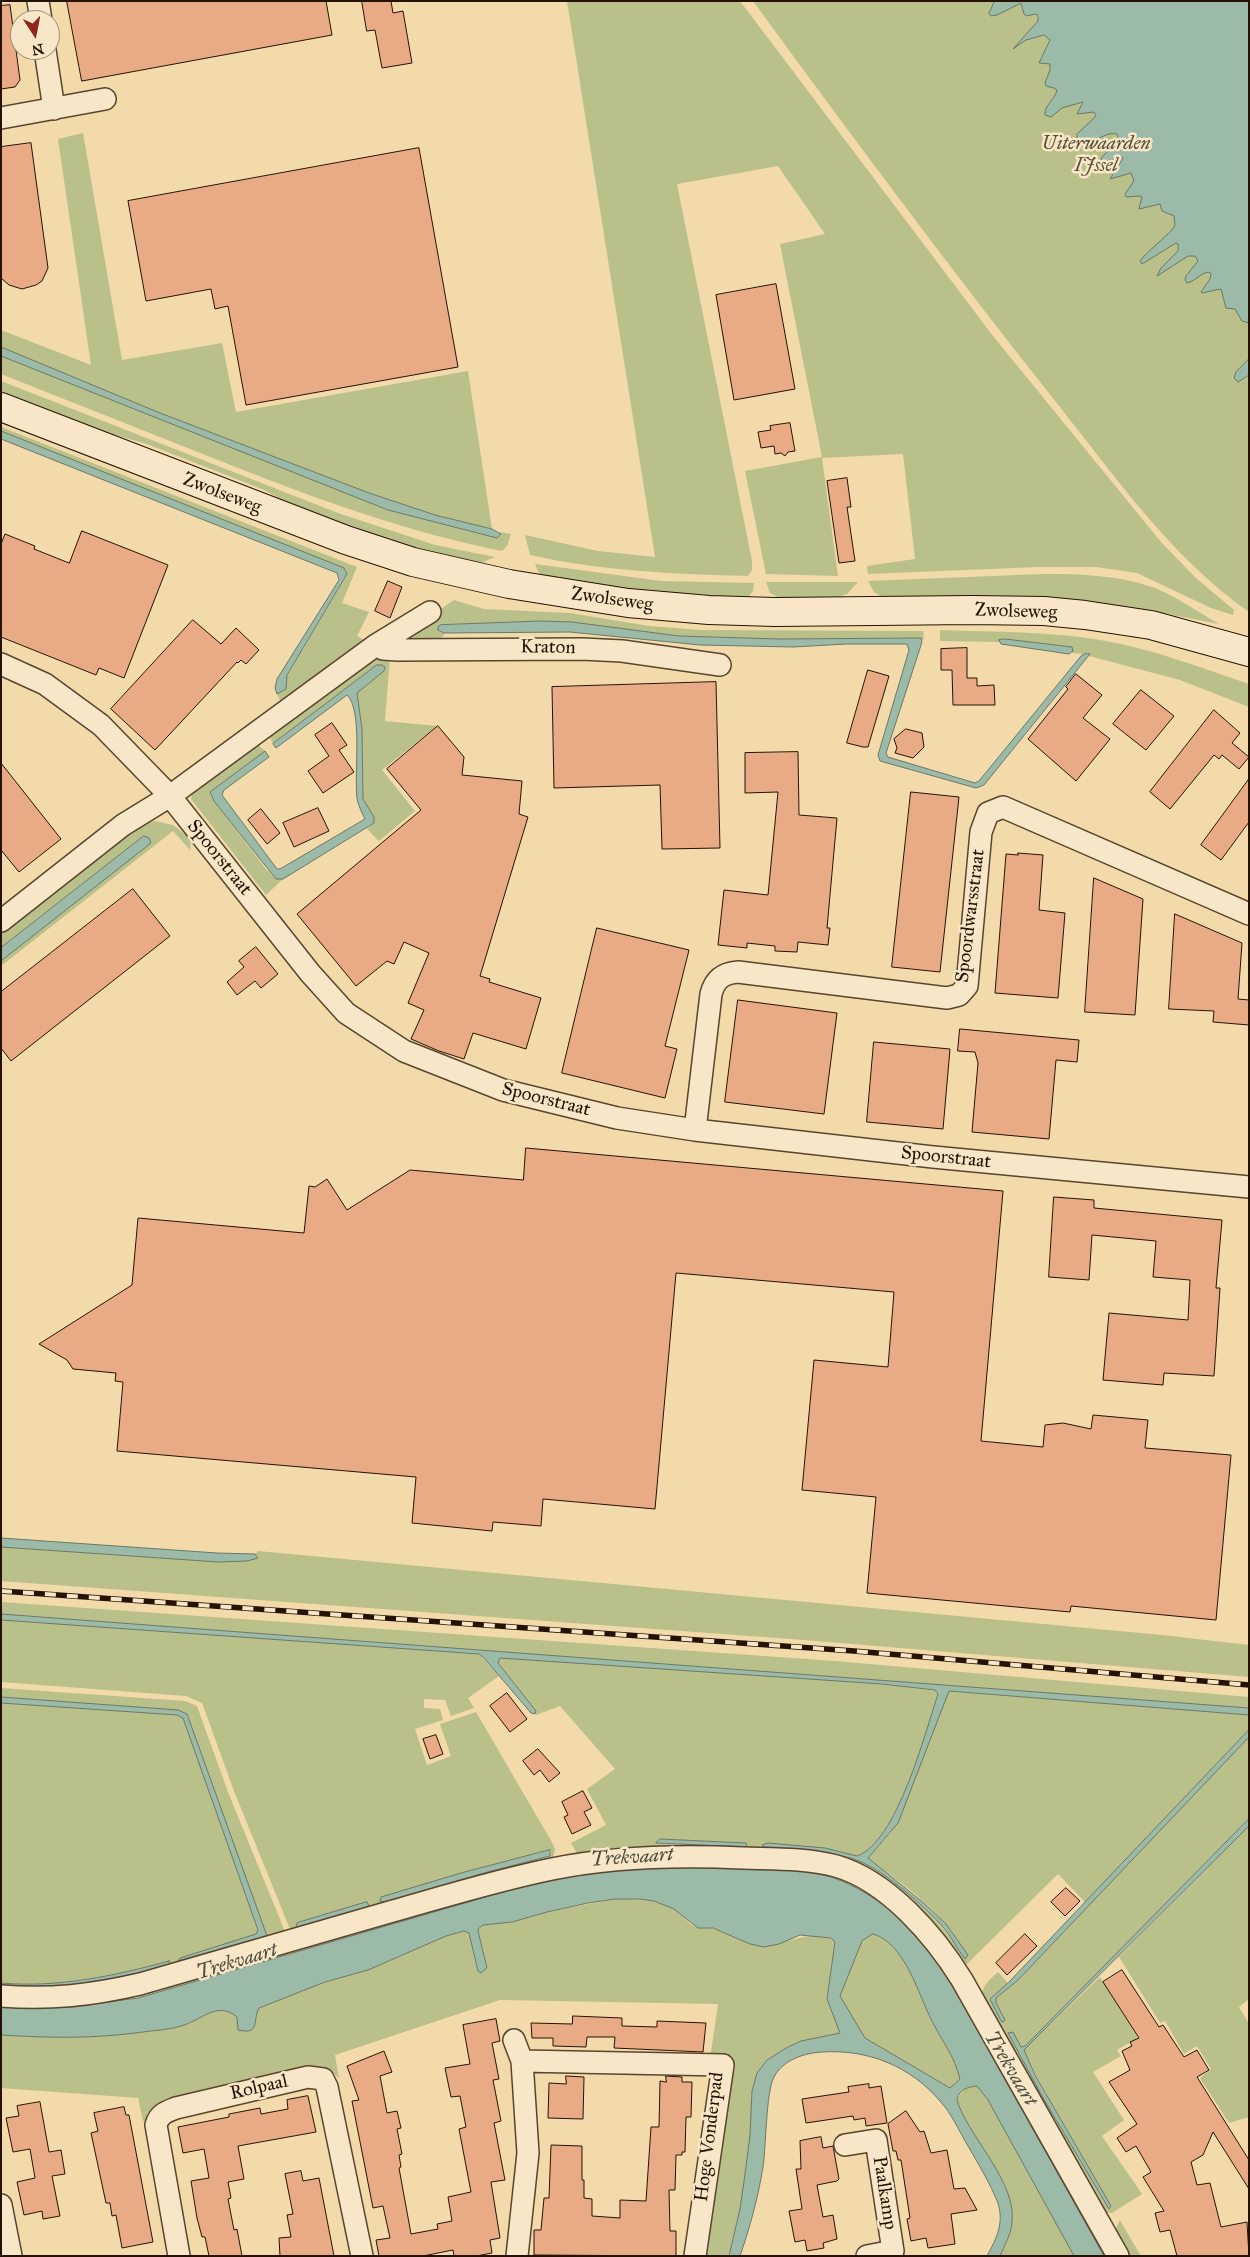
<!DOCTYPE html>
<html>
<head>
<meta charset="utf-8">
<style>
  body { margin:0 }
  #map { position:relative; width:1250px; height:2257px; overflow:hidden; background:#f2daab; font-family:"IM FELL Great Primer",serif }
  canvas { display:block }
  .frame { position:absolute; inset:0; border:2px solid #261205; pointer-events:none }
  .north { position:absolute; left:10px; top:10px; width:50px; height:50px; box-sizing:border-box; background:#f7e7c8; border:1px solid #a3927a; border-radius:50%; rotate:169deg; font-size:14px; font-weight:700; line-height:20px; text-align:center; color:#261205 }
  .north::after { content:''; display:block; margin:auto; width:18px; height:22px; background:#8f2418; clip-path:polygon(50% 0,100% 100%,50% 72%,0 100%) }
</style>
</head>
<body>
<div id="map">
<canvas width="1250" height="2257"></canvas>
<div class="frame"></div>
<div class="north">N</div>
</div>
<script>
const g = document.querySelector('canvas').getContext('2d');
g.lineJoin = 'round';
function paint(path, color) { g.fillStyle = color; g.fill(path, 'evenodd'); }
function stroke(path, color, width, dash) { g.strokeStyle = color; g.lineWidth = width; g.lineCap = dash ? 'butt' : 'round'; g.setLineDash(dash || []); g.stroke(path); }
function label(font, color, halo, rows, align = 'center') {
  g.font = font + ' "IM FELL Great Primer",serif'; g.lineWidth = 5; g.setLineDash([]); g.textBaseline = 'middle'; g.strokeStyle = halo; g.fillStyle = color; for (const [text, x, y, turn = 0] of rows) {
    g.save(); g.translate(x, y); g.rotate((+turn || 0) * Math.PI / 180); g.textAlign = isNaN(turn) ? turn : align; if (halo) g.strokeText(text, 0, 0); g.fillText(text, 0, 0); g.restore();
  }
}
paint(new Path2D(`
  M567 1H740L993 336 1161 542 1196 578 1234 610 1233 615 1211 608 1137 573 1096 567H1038L868 574 867 566 915 559 903 454 822 458 838 576 766 574 745 471 822 457 780 244 825 234 778 166 677 184 752 561V570L748 576C675 574 601 571 530 555L525 535 598 551 655 557Z
  M753 1H1249V612C1170 557 1111 471 1052 397 949 267 851 135 753 1Z
  M83 133 122 360 222 343 236 412 468 371 492 529 435 515 369 493 160 413 1 347V330L91 365 58 139Z
  M1 356 388 510 497 538 501 534 499 532 511 534 507 546 502 551C407 532 323 501 233 466 156 435 78 405 1 374Z
  M1 381 338 513 435 545 495 557 478 564 372 538 292 505 262 489 147 444 70 422 1 395Z
  M1 427 357 567 342 603 369 612 357 636 368 642 350 651 281 702 277 694 286 688 285 679 347 575 344 568 1 431Z
  M535 564 661 581 754 583 753 591 747 598 672 597 548 580 539 573Z
  M1043 574C1081 574 1119 575 1155 588 1177 597 1198 612 1219 624L1152 611 888 600 874 592 868 581Z
  M766 582H858L847 594 827 601H785L770 593Z
  M454 600 484 609 570 613 649 626 699 630 923 631 924 638 922 641 921 638 779 639 679 636 559 621 440 625 441 632 445 633 439 641 404 642 398 638Z
  M940 630C995 632 1050 631 1106 641 1155 650 1202 668 1249 684V707L1180 680 1089 656 1088 652 1082 654 1072 653V647L1005 639 1000 640V642L940 641Z
  M390 656 385 721 437 726 382 770 415 811 379 841 367 829 374 823V820L363 799 362 729 357 693 384 671 385 667 383 665H377L273 744 269 735 373 658Z
  M254 746H259L265 751 210 792 214 801 266 869 276 879H283L266 895 191 799 192 794Z
  M155 821 173 825 191 839 190 850 173 831 1 966V961L144 836 1 948V932L142 824Z
  M1 1547 218 1562 257 1558 255 1554 258 1551 1162 1635 1249 1645V1677L804 1640 1 1581Z
  M1 1602 835 1661 1249 1697V1708L1 1614Z
  M1 1620 479 1654 499 1676 468 1698 474 1708 451 1716 445 1700 424 1699V1708L440 1709 443 1720 415 1729 427 1765 451 1756 440 1724 476 1712 553 1844 555 1849 552 1863 292 1934 234 1791 202 1703 186 1696 1 1682ZM550 1850 551 1852 550 1857 491 1871 382 1903 461 1873Z
  M503 1657 882 1684 938 1691 939 1694C925 1733 897 1841 857 1856L825 1848 764 1847C796 1849 829 1850 859 1861 893 1875 945 1924 963 1956 960 1929 915 1893 893 1877 885 1871 875 1866 868 1858L892 1831 949 1691 1249 1715V1730L1085 1902 1058 1874 966 1965 963 1966 857 1871 578 1855 571 1843 606 1825 587 1789 615 1769 560 1706 536 1715V1711L498 1663 499 1659ZM660 1839 746 1843V1846L658 1844Z
  M1 1688 185 1701 197 1706 228 1792 286 1934 285 1936 139 1980 103 1988 49 1995 1 1992V1988C20 1990 40 1990 59 1989 77 1988 161 1974 171 1964L169 1961C114 1976 58 1988 1 1983V1703L177 1715 183 1718 258 1930 256 1934 180 1958 178 1961 181 1963 266 1936 187 1714 178 1710 1 1697Z
  M1249 1736V1819L1025 2046 1021 2047 1008 2033 1042 2096 1109 2209 1111 2206 1035 2074 1024 2050 1100 1977 1138 2038 1117 2050 1121 2056 1093 2072 1124 2120 1102 2136 1142 2194 1112 2213 1105 2212 981 2001C981 1987 987 1982 998 1972L1008 1983 990 1999 1005 2020 996 2003V1998L1018 1980Z
  M1249 1826V1999L1239 2007 1249 2024V2117L1229 2123 1200 2078 1211 2069 1197 2046 1184 2054 1165 2021 1160 2023 1119 1957Z
  M615 1899C636 1899 658 1898 675 1910 682 1914 688 1924 696 1927 701 1929 708 1927 714 1929 726 1933 738 1940 750 1944 776 1952 815 1923 835 1942L827 1999 840 2033 801 2041 785 2048 767 2060 757 2073 752 2091 750 2135 745 2174 740 2209 729 2256H703L728 2060 710 2059 718 2004 500 2000 335 2055 339 2078 328 2069 318 2067 157 2106 152 2110 148 2120 143 2121 138 2098 1 2088V2035C52 2038 93 2039 143 2032 156 2030 169 2030 182 2026 201 2021 217 2000 237 2017L238 2030 256 2014 259 2008 325 1982 368 1970 446 1936 464 1931 469 1933 470 1937 478 1971 482 1973 487 1968 478 1929 483 1925 512 1922 547 1912Z
  M872 1934C905 1943 918 1994 932 2021 943 2043 954 2055 960 2079L950 2088 865 2038 840 1996 862 1941Z
  M977 2086 988 2100 1074 2256H1000C1004 2246 1011 2235 1012 2224 1018 2180 967 2140 957 2099L966 2087Z
  M1120 2220 1122 2224 1141 2256H1124L1113 2235Z`), '#b9c08a');
const water = new Path2D(`
  M995 1H1249V323L1242 321 1235 309 1226 308 1221 289 1202 293 1201 292 1210 279 1211 274 1209 272C1200 273 1196 281 1187 283L1185 280 1186 276 1198 261 1195 256H1188L1157 276 1161 268 1178 251V244L1176 243 1142 264 1140 261 1144 256 1172 230 1175 225 1174 216 1162 211 1160 204 1139 209 1142 197 1139 196 1126 197 1125 194 1134 181 1131 173 1110 179 1123 158 1121 156 1102 163 1101 161 1102 157 1119 140 1117 134C1101 131 1093 149 1077 140V134L1096 116 1094 112 1077 114 1083 102 1062 108 1051 117 1045 115C1044 105 1055 100 1057 90L1054 88 1046 86 1045 83 1050 70V64L1039 63 1050 40 1044 35 1026 40 1013 49 1038 21V16L1036 14 1026 16 1024 14 1021 3 997 15 991 16 989 14Z
  M1 347 160 413 369 493 435 515 492 529 501 534 497 538 388 510 1 356Z
  M1249 359V375L1238 382 1234 378 1236 372Z
  M1 431 344 568 347 574 287 675 286 689 277 694 275 688 277 679 339 580 337 573 1 439Z
  M540 621 572 622 679 636 779 639 921 638 922 642 886 753 888 757 975 783 979 781 1081 656 1086 653 1090 654 984 785 976 788 880 761 878 755 909 650 907 644H846L793 647 700 645 570 632 444 633 438 630V627L440 625Z
  M1005 639 1072 647 1073 651 1069 654 1001 644 999 640Z
  M377 665H382L385 667 384 671 357 693 362 729 363 799 374 817V823L283 879H276L214 801 210 792 265 751 269 757 224 790 222 795 277 869H280L365 819C362 812 358 806 357 798 354 774 363 710 347 695L276 748 273 744Z
  M144 836 149 838 151 843 1 961V948Z
  M1 1538 217 1553 255 1554 258 1558 247 1561 218 1562 1 1547Z
  M1 1614 1249 1708V1715L949 1691 898 1823 868 1858 925 1904 946 1924 968 1955 965 1959C957 1949 952 1937 943 1927 924 1906 886 1872 859 1861 829 1850 795 1849 764 1847L762 1845 768 1843 825 1848 857 1856C897 1842 925 1733 938 1694L935 1690 882 1684 500 1658 498 1663 536 1711 535 1714 531 1713 484 1658 479 1654 1 1620Z
  M1 1697 178 1710 187 1714 267 1936 178 1961 180 1958 256 1934 258 1930 183 1718 177 1715 1 1703Z
  M1249 1730V1737L1018 1980 996 1998V2003L1005 2020 1003 2022 1001 2021 990 1999 1008 1983Z
  M1249 1819V1826L1024 2050 1035 2075 1111 2206 1109 2209 1042 2096 1008 2033 1013 2032 1021 2047 1025 2046Z
  M660 1839 746 1843 747 1844 745 1847 656 1843Z
  M550 1850V1856L491 1871 385 1902 380 1901 381 1897 461 1873Z
  M694 1864C734 1867 781 1865 820 1874 857 1882 901 1914 924 1943 939 1962 951 1983 963 2004L1104 2256H1074L988 2100 977 2086C968 2087 960 2089 957 2099L959 2106C973 2141 1017 2184 1012 2223 1011 2235 1004 2246 1000 2256H987C997 2237 1004 2224 998 2203 990 2183 979 2165 968 2146 959 2131 952 2114 940 2101 910 2066 868 2049 822 2052 804 2053 783 2060 774 2077 766 2091 766 2148 763 2167 758 2198 750 2227 740 2256H729L740 2209 745 2174 750 2135 752 2091 757 2073 767 2060 786 2048 801 2041 840 2033 827 1999 835 1942 831 1938 800 1935 779 1944 764 1947 750 1944 713 1928H698L674 1909 654 1901 640 1899H615L588 1903 547 1912 512 1922 483 1925 478 1929 479 1935 487 1968 481 1973 478 1971 469 1933 464 1931 446 1936 368 1970 325 1982 259 2008C252 2021 261 2035 238 2030L237 2017C217 2000 201 2021 181 2026 169 2030 156 2030 143 2032 92 2039 52 2038 1 2035V2007H70L138 1998 537 1882C589 1873 641 1867 694 1864ZM873 1934C905 1943 918 1994 932 2021 943 2043 954 2055 960 2079L950 2088 865 2038 840 1996 862 1941Z
  M367 1902 369 1906 365 1908 299 1927 296 1926 297 1923Z
  M169 1961 171 1966 139 1975 61 1989 1 1988V1983C58 1988 114 1976 169 1961Z`);
paint(water, '#9bbba8');
stroke(water, '#6c7767', 1);
const building = new Path2D(`
  M67 1H326L332 35 82 81Z
  M362 1H391L393 13 403 11 412 63 382 68 375 30 367 31Z
  M10 5 20 80 15 87 1 89V6Z
  M31 143 48 268 42 281 36 285 22 289 9 285 1 278V147Z
  M419 148 458 367 246 405 228 306 215 309 211 289 146 301 128 201Z
  M776 284 795 389 734 400 716 295Z
  M790 423 795 451 788 452 785 456 781 453 775 454 774 446 761 448 758 432 771 430 770 426Z
  M847 478 851 507H847L855 561 839 563 827 481Z
  M82 531 168 565 124 678 99 668 96 675 1 637V544L5 534 35 546 34 549 69 563Z
  M388 581 402 587 390 618 375 611Z
  M193 620 221 644 236 628 259 650 246 664 241 660 238 663 237 662 155 750 111 709Z
  M967 648V678H977V686L994 685 995 705H953L952 670H941V649Z
  M868 670 889 676 868 747H863L847 743Z
  M1076 674 1102 695 1083 718 1110 739 1076 781 1028 739 1068 689 1066 687Z
  M716 682 720 848 662 849 660 785 554 788 552 687Z
  M1141 690 1174 716 1146 750 1113 724Z
  M1214 710 1240 733 1232 743 1249 757 1239 769 1222 755 1219 759 1214 755 1170 809 1150 792Z
  M332 723 347 745 339 750 354 772 323 793 308 771 329 756 315 735Z
  M438 726 464 757 462 775 522 781 519 814 528 817 480 976 490 979 489 982 541 998 526 1049 473 1033 464 1059 439 1051 411 1039 424 1010 408 1003 429 953 404 942 394 964 387 961 356 986 297 914 421 810 387 769Z
  M906 729 922 733 924 747 913 758 895 753 897 748 894 739Z
  M798 752 799 815 837 818 827 928H830L828 945 798 942 797 952 775 951V946L747 943V948L718 945 724 890 768 895 778 792 745 793V753Z
  M1 763 61 839 19 872 1 850Z
  M1249 779V822L1221 860 1201 845Z
  M911 792 959 797 940 972 892 967Z
  M318 808 329 831 294 847 283 823Z
  M261 809 280 833 267 844 248 820Z
  M1018 853 1043 855 1039 910 1065 913 1058 998 995 993 1006 854 1018 855Z
  M1094 878 1143 899 1135 1015 1085 1012Z
  M133 889 170 936 11 1061 1 1048V992Z
  M1175 914 1242 943 1238 999 1249 1000V1025L1213 1022 1214 1011 1169 1009Z
  M597 928 689 950 665 1046 677 1049 665 1098 562 1073Z
  M256 947 278 974 261 988 255 981 237 995 227 982 244 967 239 961Z
  M738 1000 837 1013 824 1114 725 1102Z
  M960 1029 1079 1040 1077 1062 1056 1060 1049 1139 972 1132 978 1063 975 1052 958 1051Z
  M874 1042 950 1049 943 1129 867 1122Z
  M526 1148 1003 1191 981 1441 1043 1447 1045 1425 1063 1423 1091 1429 1093 1415 1148 1420 1145 1448 1231 1455 1216 1620 1071 1606 1070 1612 867 1593 876 1497 802 1490 814 1360 888 1367 894 1292 676 1273 655 1509 543 1499 541 1526 493 1522 492 1531 412 1523 416 1477 117 1451 123 1382 115 1381 116 1373 73 1369 67 1360 39 1344 132 1285 138 1218 304 1233 309 1186 315 1187 327 1179 347 1210 410 1170 523 1180Z
  M1054 1197 1094 1200V1208L1222 1220 1216 1288H1220L1214 1376 1164 1373 1163 1385 1103 1380 1109 1313 1188 1320 1190 1280 1153 1277 1156 1241 1092 1235 1089 1280 1049 1277Z
  M507 1693 527 1719 510 1732 490 1706Z
  M436 1735 443 1754 430 1759 423 1739Z
  M538 1749 560 1773 549 1782 540 1770 534 1775 523 1761Z
  M583 1791 592 1808 584 1812 591 1825 572 1834 564 1817 568 1815 562 1802Z
  M1066 1888 1080 1901 1065 1916 1051 1902Z
  M1025 1934 1037 1946 1007 1975 996 1963Z
  M1122 1970 1159 2027 1163 2025 1184 2057 1197 2050 1209 2070 1197 2077 1249 2160V2189L1213 2132 1203 2155 1191 2162 1197 2185 1210 2183 1221 2227 1247 2222 1249 2256H1177L1170 2230 1160 2232 1155 2213 1164 2211 1143 2177 1151 2172 1136 2146 1126 2152 1117 2138 1137 2124 1109 2082 1130 2070 1122 2051 1132 2046 1130 2042 1139 2038 1103 1982Z
  M573 2016 622 2018V2026L657 2027V2021L706 2023 703 2052 614 2048 615 2037H587L586 2047 553 2046V2038H532L531 2023 572 2024Z
  M496 2019 500 2041 492 2043 499 2079 493 2080 501 2121 494 2123 505 2180 491 2182 500 2238 490 2240 492 2253 476 2256H454L453 2250 423 2256H379L376 2240 390 2238 383 2206 373 2208 352 2101 359 2100 347 2066 384 2051 392 2072 380 2076 387 2113 397 2111 401 2128 397 2129 402 2154 399 2155 401 2167 399 2168 411 2234 438 2229 437 2224 452 2221 448 2197 471 2192 459 2129 466 2127 460 2096 451 2097 445 2068 470 2064 463 2025Z
  M566 2076 584 2077 583 2119 548 2118 549 2083 566 2084Z
  M666 2076 682 2077V2082H692L691 2117H686L685 2152H682V2155H676L675 2190H669L670 2231H676V2256L534 2255V2230H541L544 2198H549L551 2145 582 2146V2180H584V2198L592 2199V2216L620 2218V2200L646 2201 651 2127H659L660 2081 666 2082Z
  M869 2084V2088L881 2086 887 2123 866 2126 865 2118 854 2120 853 2116 806 2123 802 2099 849 2092 848 2087Z
  M308 2096 316 2132 238 2146 244 2179 228 2182 231 2198 228 2199 234 2230 237 2229 242 2256H209L205 2237H202L197 2218 191 2181 209 2178 204 2149 183 2153 178 2127 229 2117V2114L260 2108 261 2114 288 2109 287 2100Z
  M40 2102 49 2152 61 2150 65 2174 52 2176 60 2216 43 2219 42 2211 24 2215 17 2182 35 2178 30 2149 13 2152 6 2118 19 2116 17 2106Z
  M124 2107 126 2115H129L153 2242 122 2248 116 2215 112 2216 110 2203H106L91 2133 98 2131 94 2113Z
  M906 2111 920 2132 924 2131 931 2153 947 2150 954 2189 965 2188 977 2210 951 2214 955 2244 928 2248 926 2238 911 2241 907 2219 910 2218 901 2160H898L896 2151H893L888 2124Z
  M821 2137 823 2148 833 2146 839 2179 837 2181 817 2185 823 2217 833 2215 837 2239 823 2243 824 2248 807 2251 805 2240 795 2242 789 2211 802 2209 796 2169H801L800 2141Z
  M301 2171 303 2181 319 2178 334 2256H280L279 2238 291 2237 287 2215 293 2214 285 2174Z`);
paint(building, '#e8ab86');
stroke(building, '#261205', 1);
const minor = new Path2D(`
  M38 1 41 20
  M45 50 54 109
  M1 118 105 99
  M376 645 383 649 398 650 582 649 622 651 720 665
  M1 664 45 684 101 725 170 796 310 973 346 1013 404 1051 503 1090 617 1118 695 1130 933 1157 1249 1187
  M1 921 123 825 170 796 376 645 430 612
  M695 1130 711 994C715 979 723 973 738 972L947 998 959 995 967 986 981 832 988 813 1003 807 1249 914
  M1 1996C51 2000 92 1995 140 1984 225 1960 308 1935 393 1911 446 1896 498 1880 552 1869 615 1856 679 1855 743 1858 773 1859 806 1858 836 1866 888 1881 935 1936 962 1980L1118 2256
  M514 2040 522 2061
  M845 2145 876 2140 893 2251 867 2256
  M1 2205 11 2256
  M179 2256 156 2125C159 2114 166 2112 176 2108L308 2077 323 2079 327 2087 362 2256
  M517 2256 528 2153 522 2061 723 2065 695 2256`);
const secondary = new Path2D(`
  M1 407 346 540 413 562 509 584 628 603 709 610 775 612 972 610 1044 611 1085 615 1151 625 1249 652`);
stroke(minor, '#59442e', 24);
stroke(secondary, '#261205', 30);
stroke(minor, '#f7e7c8', 21);
stroke(secondary, '#f7e7c8', 28);
const rail = new Path2D(`
  M1 1591 854 1651 1249 1685`);
stroke(rail, '#261205', 5.5);
stroke(rail, '#f7e7c8', 4, [11]);
label('italic 19px', '#594f34', '#f7e7c8', [
  ["Uiterwaarden",1096,144],
  ["IJssel",1096,166]
]);
label('19px', '#261205', '#f7e7c8', [
  ["Zwolseweg",222,494,21],
  ["Zwolseweg",612,600,8],
  ["Zwolseweg",1016,612,2],
  ["Kraton",548,648,1],
  ["Spoorstraat",219,858,51],
  ["Spoordwarsstraat",971,916,-83],
  ["Spoorstraat",546,1100,14],
  ["Spoorstraat",946,1158,6],
  ["Rolpaal",259,2088,-13],
  ["Hoge Vonderpad",710,2137,-83],
  ["Paalkamp",884,2193,81]
]);
label('italic 20px', '#4f4d3e', '#f7e7c8', [
  ["Trekvaart",632,1858,-4],
  ["Trekvaart",237,1962,-17],
  ["Trekvaart",1010,2069,59]
]);
</script>
</body>
</html>
